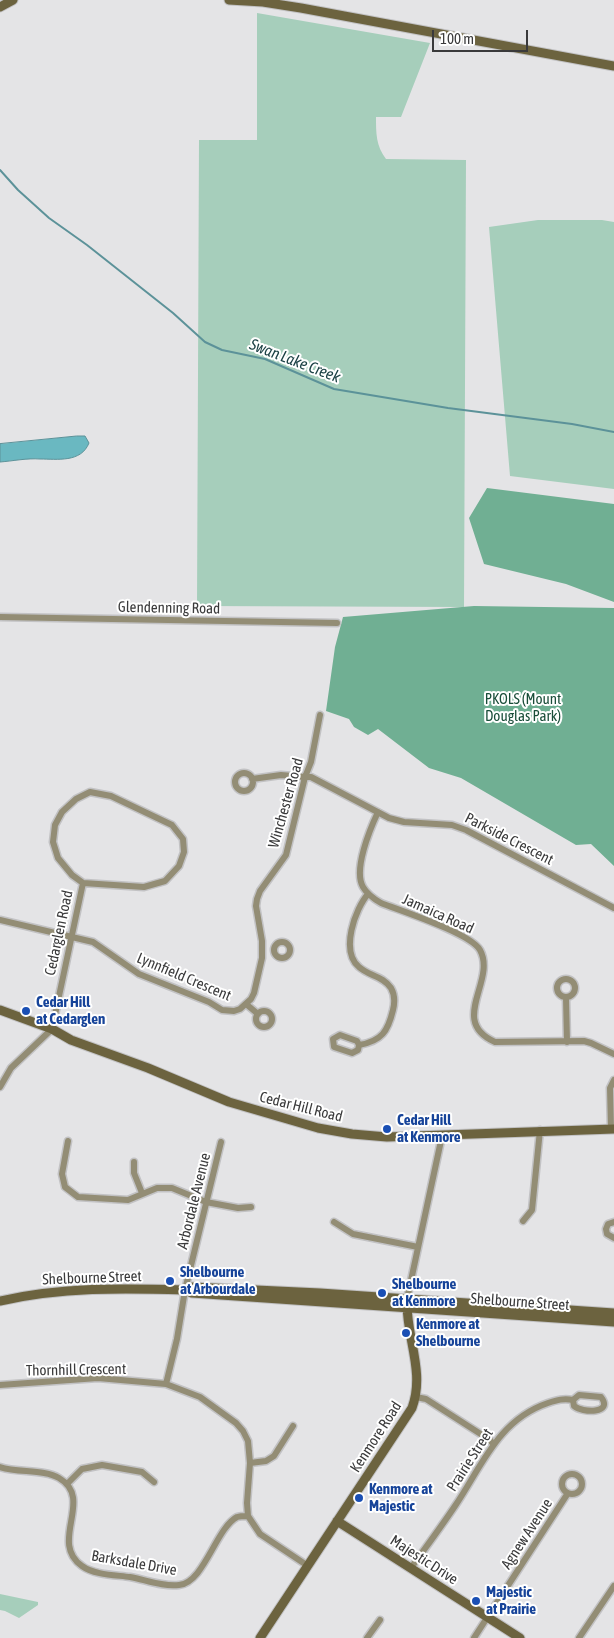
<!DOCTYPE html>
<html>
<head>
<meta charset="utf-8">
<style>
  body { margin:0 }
  #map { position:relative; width:614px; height:1638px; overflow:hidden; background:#e4e4e6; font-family:"Asap Condensed",sans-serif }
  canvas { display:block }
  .scale { position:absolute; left:432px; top:30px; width:96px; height:22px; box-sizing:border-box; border:2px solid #3a3a3b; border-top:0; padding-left:6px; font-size:15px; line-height:18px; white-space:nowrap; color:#3a3a3b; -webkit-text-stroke:4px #fff; paint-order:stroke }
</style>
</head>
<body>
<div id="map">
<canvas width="614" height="1638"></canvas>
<div class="scale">100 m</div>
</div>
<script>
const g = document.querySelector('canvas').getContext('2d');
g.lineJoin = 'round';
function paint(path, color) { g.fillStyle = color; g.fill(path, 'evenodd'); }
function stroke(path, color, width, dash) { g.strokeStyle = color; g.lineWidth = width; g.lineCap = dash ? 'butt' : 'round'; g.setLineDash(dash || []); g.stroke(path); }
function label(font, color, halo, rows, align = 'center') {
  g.font = font + ' "Asap Condensed",sans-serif'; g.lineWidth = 4; g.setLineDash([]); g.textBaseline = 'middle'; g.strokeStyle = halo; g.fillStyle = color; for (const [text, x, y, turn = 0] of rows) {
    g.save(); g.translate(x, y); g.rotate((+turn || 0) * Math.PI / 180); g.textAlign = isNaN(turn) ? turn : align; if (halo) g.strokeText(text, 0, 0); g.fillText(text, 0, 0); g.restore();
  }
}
paint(new Path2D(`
  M257 13 430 43 401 117H376C376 133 376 146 386 159L466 160 464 607 197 606 199 140H257Z
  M538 220H602L614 222V489L510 476 489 227Z
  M0 1594 38 1602V1605L19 1618 5 1611 0 1610Z`), '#a6cebb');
paint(new Path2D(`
  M487 488 614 504V602L566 584 484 564 469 518Z
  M474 606 614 608V866L591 844 576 845 461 778 429 768 378 729 368 735 354 727 349 719 326 711 335 647 343 617Z`), '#70af93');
const water = new Path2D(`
  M77 436H85L89 443C81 463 57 459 40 459 27 458 13 461 0 462V444Z`);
paint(water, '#6ab8c1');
stroke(water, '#5c9299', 1);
stroke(new Path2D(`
  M0 170 18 190 49 218 87 245 173 313 205 342 222 350 265 359 334 389 448 408 572 424 614 432`), '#5c9299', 2);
const street = new Path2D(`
  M0 617 337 623
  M235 782a9 9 0 1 1 18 0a9 9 0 1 1-18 0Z
  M252 779 281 775 305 777H311L389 818 404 822 452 825 466 830 614 908
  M90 792 111 796 172 825 183 839 184 852 179 866 165 881 144 887 83 883 72 875 58 858 53 842 55 825 62 812 76 799Z
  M378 812C370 829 353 870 363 887 367 894 374 899 381 903 401 911 470 933 480 950 497 981 448 1021 495 1042L584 1041 591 1043 614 1054
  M0 920 93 942 139 974 209 1002 222 1010 234 1011 240 1009 251 999 254 993 262 958V941L256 906 257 899 260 891 286 855 305 777 311 762 320 715
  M274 950a8 8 0 1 1 16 0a8 8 0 1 1-16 0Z
  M557 988a9 9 0 1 1 18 0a9 9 0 1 1-18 0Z
  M566 998 567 1042
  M246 1004 258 1014
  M256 1019a8 8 0 1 1 16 0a8 8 0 1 1-16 0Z
  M340 1035 357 1041 359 1045 358 1050 352 1053 334 1047 333 1039Z
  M359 1045C382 1041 388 1031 393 1010 395 1002 395 995 391 988 383 976 369 976 359 967 340 951 355 909 368 894
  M0 1087 11 1068 52 1029 83 883
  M611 1129 610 1088 614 1080
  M68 1141 62 1174 65 1187 78 1197 128 1200 157 1188H172L206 1202 238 1208 251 1207
  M134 1162V1173L142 1193
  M523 1221 532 1210 540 1130
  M334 1222 353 1234 418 1247
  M614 1222 608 1224 606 1229 607 1234 614 1238
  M407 1299 442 1136
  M166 1384 177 1339 185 1290 221 1142
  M0 1385 98 1378 166 1384 200 1397 236 1423 243 1431 248 1441 250 1463 247 1503 248 1516 260 1534 308 1566
  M579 1395 601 1397C614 1414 582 1413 574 1406L573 1400Z
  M416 1397 426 1399 490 1440 493 1444
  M250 1463 266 1461 274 1456 293 1426
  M0 1467C18 1473 44 1469 59 1478 95 1499 48 1542 82 1566 94 1575 116 1575 130 1577 146 1580 163 1587 179 1585 204 1583 216 1528 237 1517 240 1516 244 1516 248 1516
  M562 1484a10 10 0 1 1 20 0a10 10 0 1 1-20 0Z
  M67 1484 82 1469 102 1465 142 1472 154 1482
  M411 1568C426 1547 441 1527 455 1506 482 1466 498 1420 548 1403 557 1400 564 1398 573 1400
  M367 1638 380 1620
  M474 1638 568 1493
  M579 1638 614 1586`);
const secondary = new Path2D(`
  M229 0 263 2 301 8 614 66
  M0 7 13 0
  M0 1010 52 1029 71 1040 148 1068 229 1102 318 1128 352 1134 387 1137 614 1129
  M185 1290 192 1293 614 1322
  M0 1301C61 1287 123 1288 185 1290L192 1287 320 1293 614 1313
  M337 1521 520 1638
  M260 1638 412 1408C425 1373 407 1339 407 1304`);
stroke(street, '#c2c2c4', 9);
stroke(secondary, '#c2c2c4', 11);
stroke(street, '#938d75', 6);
stroke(secondary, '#6c633f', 9);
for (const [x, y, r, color] of [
  [26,1011,5,"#1a4fb4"],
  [387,1129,5,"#1a4fb4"],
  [170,1281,5,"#1a4fb4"],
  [382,1293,5,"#1a4fb4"],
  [406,1333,5,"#1a4fb4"],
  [359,1498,5,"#1a4fb4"],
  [476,1601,5,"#1a4fb4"]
]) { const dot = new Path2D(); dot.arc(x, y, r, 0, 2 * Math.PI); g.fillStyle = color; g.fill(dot); stroke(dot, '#fff', 2); }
label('15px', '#3a3a3b', '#fff', [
  ["Glendenning Road",169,608,1],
  ["Winchester Road",286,803,-74],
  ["Parkside Crescent",509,839,27],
  ["Jamaica Road",438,914,24],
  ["Cedarglen Road",59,933,-78],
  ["Lynnfield Crescent",184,977,23],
  ["Cedar Hill Road",301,1107,14],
  ["Arbordale Avenue",194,1201,-76],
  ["Shelbourne Street",92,1278,-2],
  ["Shelbourne Street",520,1302,4],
  ["Thornhill Crescent",76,1370,-1],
  ["Kenmore Road",376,1437,-57],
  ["Prairie Street",470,1460,-57],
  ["Agnew Avenue",527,1534,-57],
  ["Majestic Drive",424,1560,33],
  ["Barksdale Drive",134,1563,10]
]);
label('15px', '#194d39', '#fff', [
  ["PKOLS (Mount",523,699],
  ["Douglas Park)",523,716]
]);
label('bold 15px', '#164399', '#fff', [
  ["Cedar Hill",36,1002],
  ["at Cedarglen",36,1019],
  ["Cedar Hill",397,1120],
  ["at Kenmore",397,1137],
  ["Shelbourne",180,1272],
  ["at Arbourdale",180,1289],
  ["Shelbourne",392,1284],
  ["at Kenmore",392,1301],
  ["Kenmore at",416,1324],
  ["Shelbourne",416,1341],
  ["Kenmore at",369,1489],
  ["Majestic",369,1506],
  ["Majestic",486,1592],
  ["at Prairie",486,1609]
], 'left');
label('italic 16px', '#193f43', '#fff', [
  ["Swan Lake Creek",295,361,21]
]);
</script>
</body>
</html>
